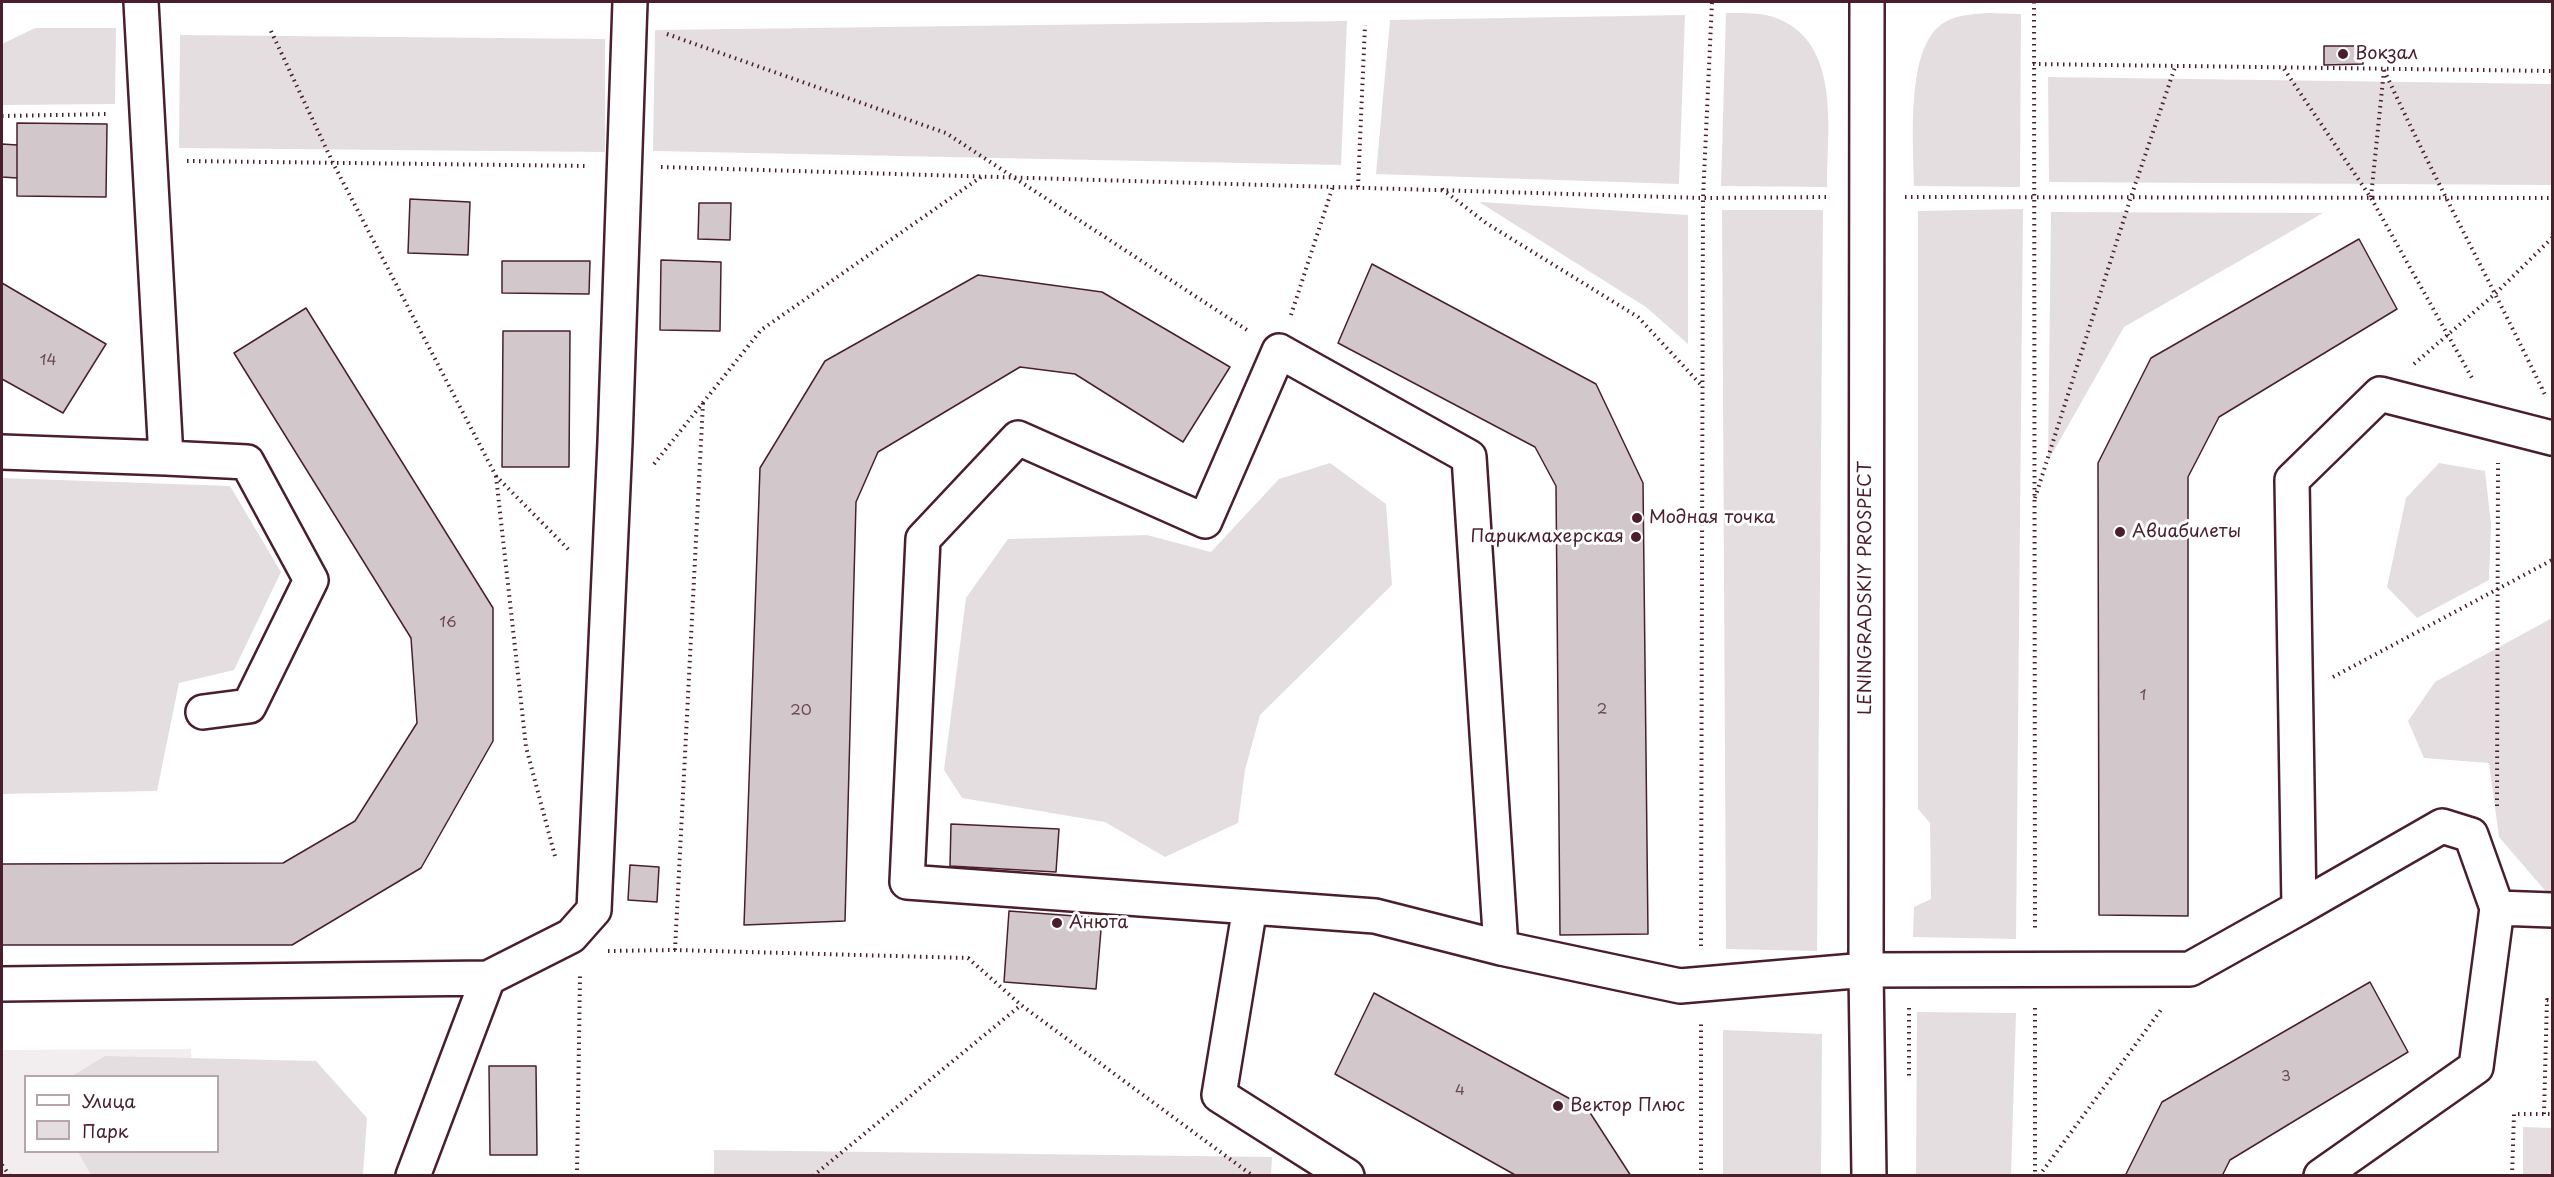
<!DOCTYPE html>
<html>
<head>
<meta charset="utf-8">
<style>
  body { margin:0 }
  #map { position:relative; width:2554px; height:1177px; overflow:hidden; background:#fff; font-family:"Playpen Sans",sans-serif }
  canvas { display:block }
  .frame { position:absolute; inset:0; border:3px solid #4a1f2b; pointer-events:none }
  .legend { position:absolute; left:24px; top:1075px; width:195px; height:78px; box-sizing:border-box; background:#fff; border:2px solid #b7a5aa; margin:0; padding:8px 10px; list-style:none; font-size:18px; color:#4a1f2b }
  .legend li { display:flex; align-items:center; gap:12px; height:30px }
  .legend b { width:30px; border:2px solid #b7a5aa }
</style>
</head>
<body>
<div id="map">
<canvas width="2554" height="1177"></canvas>
<div class="frame"></div>
<ul class="legend">
<li><b style="height:8px;background:#fff"></b>Улица</li>
<li><b style="height:16px;background:#e5dee0"></b>Парк</li>
</ul>
</div>
<script>
const g = document.querySelector('canvas').getContext('2d');
g.lineJoin = 'round';
function paint(path, color) { g.fillStyle = color; g.fill(path, 'evenodd'); }
function stroke(path, color, width, dash) { g.strokeStyle = color; g.lineWidth = width; g.lineCap = dash ? 'butt' : 'round'; g.setLineDash(dash || []); g.stroke(path); }
function label(font, color, halo, rows, align = 'center') {
  g.font = font + ' "Playpen Sans",sans-serif'; g.lineWidth = 6; g.setLineDash([]); g.textBaseline = 'middle'; g.strokeStyle = halo; g.fillStyle = color; for (const [text, x, y, turn = 0] of rows) {
    g.save(); g.translate(x, y); g.rotate((+turn || 0) * Math.PI / 180); g.textAlign = isNaN(turn) ? turn : align; if (halo) g.strokeText(text, 0, 0); g.fillText(text, 0, 0); g.restore();
  }
}
paint(new Path2D(`
  M191 1049 192 1076H26V1152H194L195 1175H2V1050Z`), '#f2eeef');
paint(new Path2D(`
  M1726 13C1743 13 1760 12 1776 18 1842 42 1827 132 1827 187L1721 186Z
  M1990 13 2021 14 2020 187 1914 186C1914 146 1904 45 1945 22 1959 14 1975 14 1990 13Z
  M1685 15 1679 184 1376 174 1390 20Z
  M1347 21 1341 165 653 151 655 30Z
  M35 28H116L115 104 2 105V44Z
  M180 35 605 39V152L179 148Z
  M2048 77 2552 84V185L2049 182Z
  M1479 202 1688 215V344L1646 307Z
  M2023 209 2016 939 1913 937 1914 907 1931 899 1930 823 1918 809V211Z
  M1722 210H1823L1817 951 1726 949Z
  M2051 212 2323 213 2124 327 2048 461Z
  M1330 463 1386 504 1392 585 1260 715 1245 770 1238 823 1165 857 1105 822 962 798 944 770 966 598 1008 539 1147 535 1211 552 1279 479Z
  M2439 463 2485 471 2491 524 2489 580 2417 618 2387 587 2406 498Z
  M2 478 230 486 281 572 234 670 179 683 157 791 2 794Z
  M2552 618V894H2548L2499 837 2489 763 2424 758 2408 721 2435 682Z
  M1917 1012 2016 1013 2011 1175H1916Z
  M1723 1030 1822 1034 1821 1175H1723Z
  M105 1056 316 1061 367 1118 363 1175H91L78 1152H218V1076H72Z
  M2523 1127 2552 1128V1175H2523Z
  M714 1150 1272 1157 1271 1176H714Z`), '#e5dee0');
const building = new Path2D(`
  M2324 46H2363V64L2324 65Z
  M17 123 107 124 106 197 17 196Z
  M2 144 17 145V178L2 177Z
  M410 199 470 202 468 255 408 253Z
  M699 203H731L730 240 698 239Z
  M2359 239 2397 309 2219 417 2188 477V916L2099 915 2098 463 2151 358Z
  M661 260 721 262 720 331 660 330Z
  M502 261H590L589 294 502 293Z
  M1372 264 1596 384 1643 483 1648 934 1560 935 1556 486 1535 447 1338 343Z
  M978 275 1102 292 1230 367 1183 442 1075 374 1020 367 878 452 856 502 845 921 744 925 760 468 825 361Z
  M2 283 106 344 63 413 2 379Z
  M306 308 493 608V741L421 868 292 945H2V864L283 863 355 821 417 723 411 638 234 353Z
  M503 331H570L569 467H502Z
  M951 824 1059 829 1056 872 950 866Z
  M630 865 659 867 657 902 628 900Z
  M1009 911 1102 918 1096 989 1004 982Z
  M2370 982 2408 1052 2230 1160 2222 1176H2125L2162 1102Z
  M1374 993 1587 1108 1631 1176H1517L1335 1074Z
  M489 1066H536L537 1155H490Z`);
paint(building, '#d2c7cb');
stroke(building, '#4a1f2b', 1.5);
const minor = new Path2D(`
  M1867 2 1866 970 1869 1176
  M2 452 166 458 141 2
  M166 458 247 462 311 580 249 706 203 712
  M1250 907 1219 1095 1347 1176
  M2299 908 2442 826 2471 835 2497 908 2552 910
  M1501 948 1375 916 907 882 923 539 1018 438 1205 521 1279 351 1469 457 1501 948 1680 986 1866 970 2190 969 2299 908 2292 480 2380 394 2552 438
  M2 984 488 978 571 936 594 910 615 442 630 2
  M413 1176 488 978
  M2321 1176 2476 1067 2497 908`);
stroke(minor, '#4a1f2b', 38);
stroke(new Path2D(`
  M2034 2 2035 932
  M271 31 333 163 496 476 571 552
  M667 34 946 133 1247 330
  M2033 64 2552 71
  M2284 69 2371 198 2472 378
  M2384 70C2435 181 2494 288 2546 397
  M2 116 109 114
  M187 161 587 166
  M661 167 1703 198 1829 197
  M1358 187 1365 25
  M1442 189 1486 223 1638 317 1702 386
  M1905 197 2552 198
  M2371 197 2384 70
  M1291 315 1333 186
  M2414 364 2496 293 2552 238
  M654 464 761 330 981 177
  M496 476 526 747 556 860
  M2035 498 2131 197 2175 67
  M2333 677 2552 560
  M2497 806 2498 463
  M1701 946 1703 198 1712 2
  M675 950 703 403
  M608 951 675 950 968 958 1021 1005 1253 1176
  M1909 1008V1079
  M2035 1008V1176
  M2544 1114 2547 1000 2552 1001
  M2 1165 10 1176
  M577 1176 580 975
  M813 1176 1021 1005
  M1701 1176V1022
  M2039 1176 2163 1007
  M2512 1176 2514 1114H2552`), '#4a1f2b', 4, [1.5, 4.5]);
stroke(minor, '#fff', 33);
for (const [x, y, r, color] of [
  [2343,54,6,"#4a1f2b"],
  [1637,518,6,"#4a1f2b"],
  [2120,532,6,"#4a1f2b"],
  [1636,537,6,"#4a1f2b"],
  [1057,923,6,"#4a1f2b"],
  [1558,1106,6,"#4a1f2b"]
]) { const dot = new Path2D(); dot.arc(x, y, r, 0, 2 * Math.PI); g.fillStyle = color; g.fill(dot); stroke(dot, '#fff', 2); }
label('15px', '#6c4953', null, [
  ["14",48,361],
  ["16",448,623],
  ["1",2143,696],
  ["2",1602,710],
  ["20",801,711],
  ["3",2286,1077],
  ["4",1460,1091]
]);
label('18px', '#4a1f2b', '#fff', [
  ["Вокзал",2355,54],
  ["Модная точка",1649,518],
  ["Авиабилеты",2132,532],
  ["Парикмахерская",1624,537,"right"],
  ["Анюта",1069,923],
  ["Вектор Плюс",1570,1106]
], 'left');
label('18px', '#4a1f2b', '#fff', [
  ["LENINGRADSKIY PROSPECT",1866,588,-90]
]);
</script>
</body>
</html>
